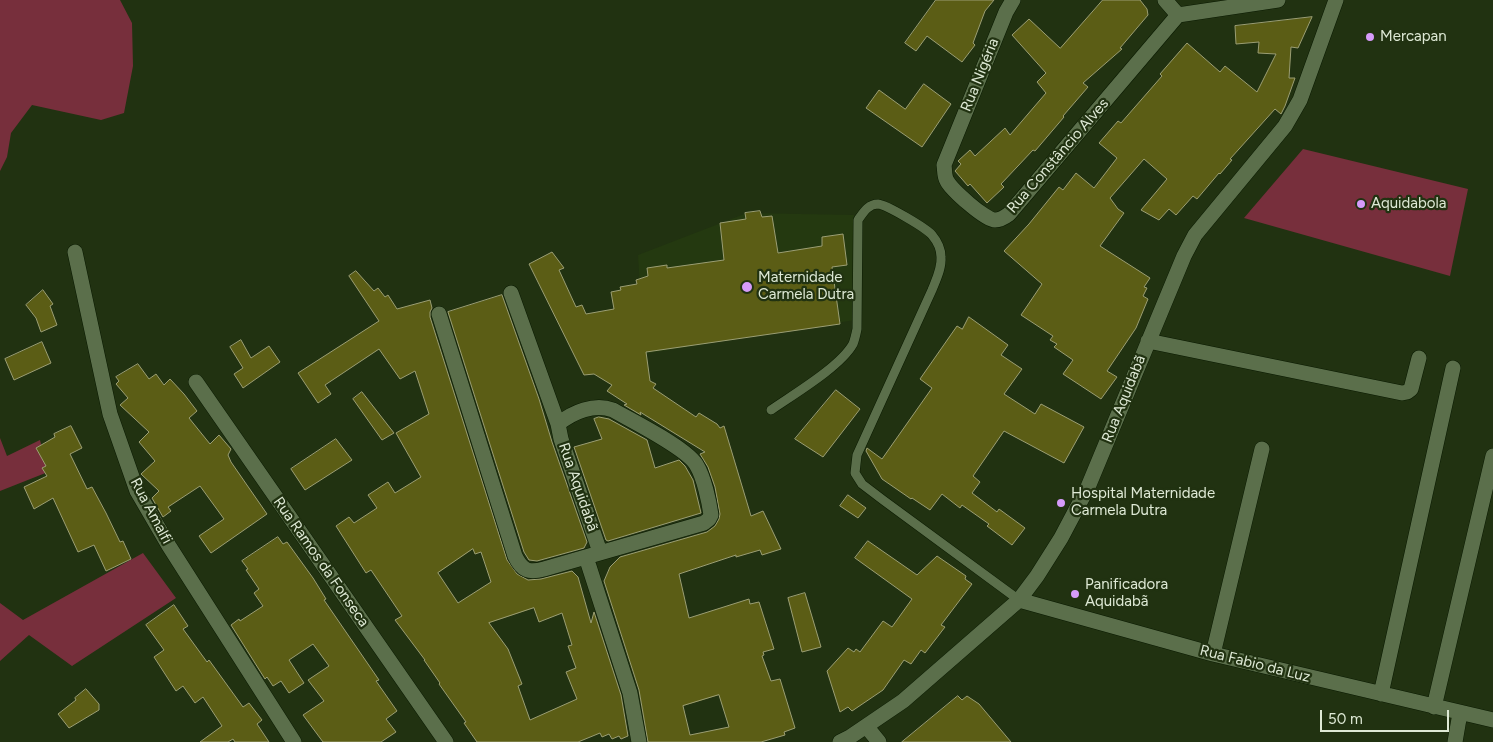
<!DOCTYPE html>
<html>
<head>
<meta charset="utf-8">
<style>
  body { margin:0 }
  #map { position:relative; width:1493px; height:742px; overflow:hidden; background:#213211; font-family:Figtree,sans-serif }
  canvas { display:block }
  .scale { position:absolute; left:1320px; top:710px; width:129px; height:22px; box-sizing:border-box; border:2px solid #dee9d5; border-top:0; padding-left:6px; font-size:15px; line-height:18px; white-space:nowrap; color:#dee9d5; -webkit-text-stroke:4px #213211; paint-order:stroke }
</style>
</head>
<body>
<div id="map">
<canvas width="1493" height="742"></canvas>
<div class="scale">50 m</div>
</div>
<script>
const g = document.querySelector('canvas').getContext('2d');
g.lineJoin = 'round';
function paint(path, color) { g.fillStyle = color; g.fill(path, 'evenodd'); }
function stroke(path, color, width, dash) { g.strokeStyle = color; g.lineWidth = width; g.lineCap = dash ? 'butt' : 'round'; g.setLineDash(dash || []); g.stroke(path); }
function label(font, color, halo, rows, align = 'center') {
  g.font = font + ' Figtree,sans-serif'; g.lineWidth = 4.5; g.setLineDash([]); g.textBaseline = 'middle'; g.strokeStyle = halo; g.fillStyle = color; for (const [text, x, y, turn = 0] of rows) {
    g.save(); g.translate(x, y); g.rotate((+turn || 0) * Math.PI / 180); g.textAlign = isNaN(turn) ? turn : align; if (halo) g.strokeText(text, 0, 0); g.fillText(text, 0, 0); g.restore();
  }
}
paint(new Path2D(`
  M747 213 854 215 855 320 644 354 638 255Z`), '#243910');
paint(new Path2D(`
  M0 0H120L132 23 133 66 124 113 101 120 32 105 11 133 7 157 0 171Z
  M1303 149 1468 189 1450 276 1244 218Z
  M0 438 7 456 40 440 48 472 0 491Z
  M143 553 176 598 72 666 29 635 0 661V603L23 620Z`), '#772f3c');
const building = new Path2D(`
  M936 0H994L985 11 973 43 975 45 962 62 927 36 916 51 905 43Z
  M1103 0H1140L1147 9 1148 15 1120 48 1122 49 1083 83 1088 87 1063 116 1064 117 1035 151 1033 150 1001 184 1004 187 987 203 970 184 968 186 955 171 961 164 958 161 970 150 975 156 1005 128 1010 135 1046 93 1037 82 1046 73 1012 35 1029 19 1060 48Z
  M1312 17 1298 48 1291 47 1289 78H1295L1285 106 1281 114 1275 109 1230 159 1232 160 1220 174 1219 173 1197 199 1193 196 1176 215 1169 209 1159 220 1141 210 1167 179 1144 159 1110 198 1118 209 1124 213 1100 246 1150 278 1144 287 1147 288 1143 296 1148 299 1136 328 1107 371 1117 377 1101 399 1063 374 1073 360 1054 347 1057 344 1050 340 1053 336 1021 315 1042 284 1004 251 1029 224 1059 187 1063 190 1076 173 1094 188 1117 158 1099 143 1118 121 1121 123 1162 76 1160 74 1187 43 1220 72 1225 66 1257 92 1276 54 1258 53 1259 42 1236 44 1235 26Z
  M924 84 951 104 922 147 866 108 879 90 905 109Z
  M760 211 762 217 772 216 778 253 822 246V237L843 234 847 265 832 267 840 324 646 352 650 381 656 384 653 388 696 417 699 413 717 424 720 428 724 426 751 516 763 511 781 549 762 555 760 550 736 557V555L679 574 689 618 749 599 750 604 759 602 774 649 763 652 764 655 762 656 771 681 780 679 795 728 784 732 785 735 761 742H648L639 690 604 581 610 567 620 557 707 532 715 526 719 519 720 514 715 487 708 467 700 454 705 452 640 412 641 415 624 405 627 404 607 391 612 385 594 374 584 375 529 264 552 252 564 268 559 270 576 307 582 305 586 314 614 309 611 292 621 290 620 287 637 284 636 280 648 276 647 268 667 265V268L724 260 720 223 746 219 745 213ZM719 695 729 727 690 735 683 706Z
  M356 271 374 291 378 288 385 297 388 295 397 309 430 300 432 308 430 312V317L507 560 517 574 528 580 541 579 572 571 578 577 591 623 594 612 621 695 628 736 621 739 619 736 612 739 609 734 602 737 600 733 578 742H477L464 723 466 722 439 684 440 683 424 660H425L395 620 402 616 371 570 366 573 336 526 349 517 354 523 377 508 368 495 388 482 395 493 421 477 396 433 429 414 415 371 400 379 379 349 325 385 331 394 318 403 298 373 379 321 349 276ZM473 549 475 554 481 552 491 582 458 603 438 573ZM534 608 539 622 562 613 572 645 568 646 576 668 566 672 577 699 530 720 518 686 522 684 508 649 489 623Z
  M43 290 53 304 50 306 57 325 41 332 36 318 26 305Z
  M502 295 539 399 552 442 587 542 584 548 537 561 529 560 524 552 448 312Z
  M969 317 1008 345 1001 355 1022 369 1004 394 1035 414 1041 404 1084 427 1064 463 1004 431 973 476 980 482 972 493 997 512 999 509 1025 528 1012 545 987 526 989 524 962 505 960 508 942 494 930 510 912 498 911 499 882 479 866 451 867 448 882 459 932 388 920 379 957 326 962 329Z
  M241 340 251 358 269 346 280 362 243 388 234 374 243 368 230 347Z
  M42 342 51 363 14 380 5 359Z
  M138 364 149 379 156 374 164 385 170 379 184 394 197 411 189 418 210 444 219 435 231 449 228 455 231 462 267 514 211 553 199 536 224 519 200 486 168 507 171 511 163 517 152 498 159 491 141 474 155 461 139 442 149 432 120 405 128 398 116 384 119 381 116 377Z
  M836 390 860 409 823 457 795 439Z
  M362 392 394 433 382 440 353 399Z
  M599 417 609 419 647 440 655 468 679 460 685 466 693 480 701 513 608 541 606 540 574 447 602 439 594 419Z
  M71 426 82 448 70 454 87 489 92 487 106 513 120 542 123 541 131 559 106 571 94 545 78 552 53 498 34 509 24 487 47 476 42 468 46 466 36 448 55 437 54 434Z
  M336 439 352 460 305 490 291 469Z
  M848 495 866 508 858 518 840 506Z
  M278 537 283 544 287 542 313 578 326 599 324 600 379 680 376 681 397 711 386 719 396 732 381 742H323L303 715 324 701 308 680 329 666 313 644 289 660 304 683 289 693 281 681 273 686 267 677 265 679 231 625 239 619 240 621 263 606 254 593 259 589 246 570 248 569 242 561Z
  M868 541 917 575 937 556 966 576 965 579 972 584 941 625 945 627 925 653 921 650 911 664 904 660 883 690 852 711 848 707 840 712 827 671 848 648 854 652 856 649 860 652 883 621 892 627 912 599 855 558Z
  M805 593 821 647 802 652 788 598Z
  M174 605 188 626 183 629 207 662 209 660 243 707 249 703 262 720 257 724 269 742H235L233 739 228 742H200L222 726 203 697 195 703 183 686 176 691 154 657 164 650 146 625Z
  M86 689 99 704V710L69 728 58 714 76 700 75 698Z
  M958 696 962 700 967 696 979 704 1011 742H902Z`);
paint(building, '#5b5d15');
stroke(building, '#9b9e74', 1);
const service = new Path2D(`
  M771 410C794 394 840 367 853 344 855 339 856 334 857 329L858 220C863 213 868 204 878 204 887 205 926 228 932 235 937 241 941 249 941 257 942 268 936 280 932 290L857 455 855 473 862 484 883 500 1019 600`);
const minor = new Path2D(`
  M1013 0 1006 12 944 165C945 171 944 176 947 181 952 190 985 220 995 220 1001 220 1005 217 1009 214L1178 15
  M1165 0 1178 15 1278 0
  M75 252 110 414 137 491 169 546 294 742
  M511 293 558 424
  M439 314 515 556C522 571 529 573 544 569L704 523 709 519 711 515C709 501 704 478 697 466 689 449 632 421 613 410 594 403 573 412 558 424L561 439 600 552
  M1148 341 1402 393 1407 392 1411 389 1419 358
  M196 382 446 742
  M586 557 630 693 639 742
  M1019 600 1213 654 1493 720
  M1213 654 1262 449
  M1381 694 1453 368
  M1434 707 1493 456
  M866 726 879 742
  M840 742 850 737 903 701 1019 600 1037 576 1061 538 1088 487 1184 256 1195 235 1285 126 1300 100 1336 0
  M1455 742 1460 713`);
stroke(service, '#0a1a00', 10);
stroke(minor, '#0a1a00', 16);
stroke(service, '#5b6f4b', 9);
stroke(minor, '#5b6f4b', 15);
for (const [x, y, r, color] of [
  [1370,37,5,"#d69bfa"],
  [1361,204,5,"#d69bfa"],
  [747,287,6,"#d69bfa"],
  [1061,503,5,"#d69bfa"],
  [1075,594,5,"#d69bfa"]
]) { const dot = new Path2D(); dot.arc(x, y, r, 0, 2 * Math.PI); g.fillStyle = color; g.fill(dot); stroke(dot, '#213211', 2); }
label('15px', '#dee9d5', '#213211', [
  ["Mercapan",1380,37],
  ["Aquidabola",1371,204],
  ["Maternidade",758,278],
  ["Carmela Dutra",758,295],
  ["Hospital Maternidade",1071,494],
  ["Carmela Dutra",1071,511],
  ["Panificadora",1085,585],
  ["Aquidabã",1085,602]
], 'left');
label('15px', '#dee9d5', '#213211', [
  ["Rua Nigéria",980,75,-68],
  ["Rua Constâncio Alves",1058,156,-49],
  ["Rua Aquidabã",1124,399,-68],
  ["Rua Aquidabã",578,487,71],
  ["Rua Amalfi",151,511,62],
  ["Rua Ramos da Fonseca",321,562,55],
  ["Rua Fabio da Luz",1255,664,14]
]);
</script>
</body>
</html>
